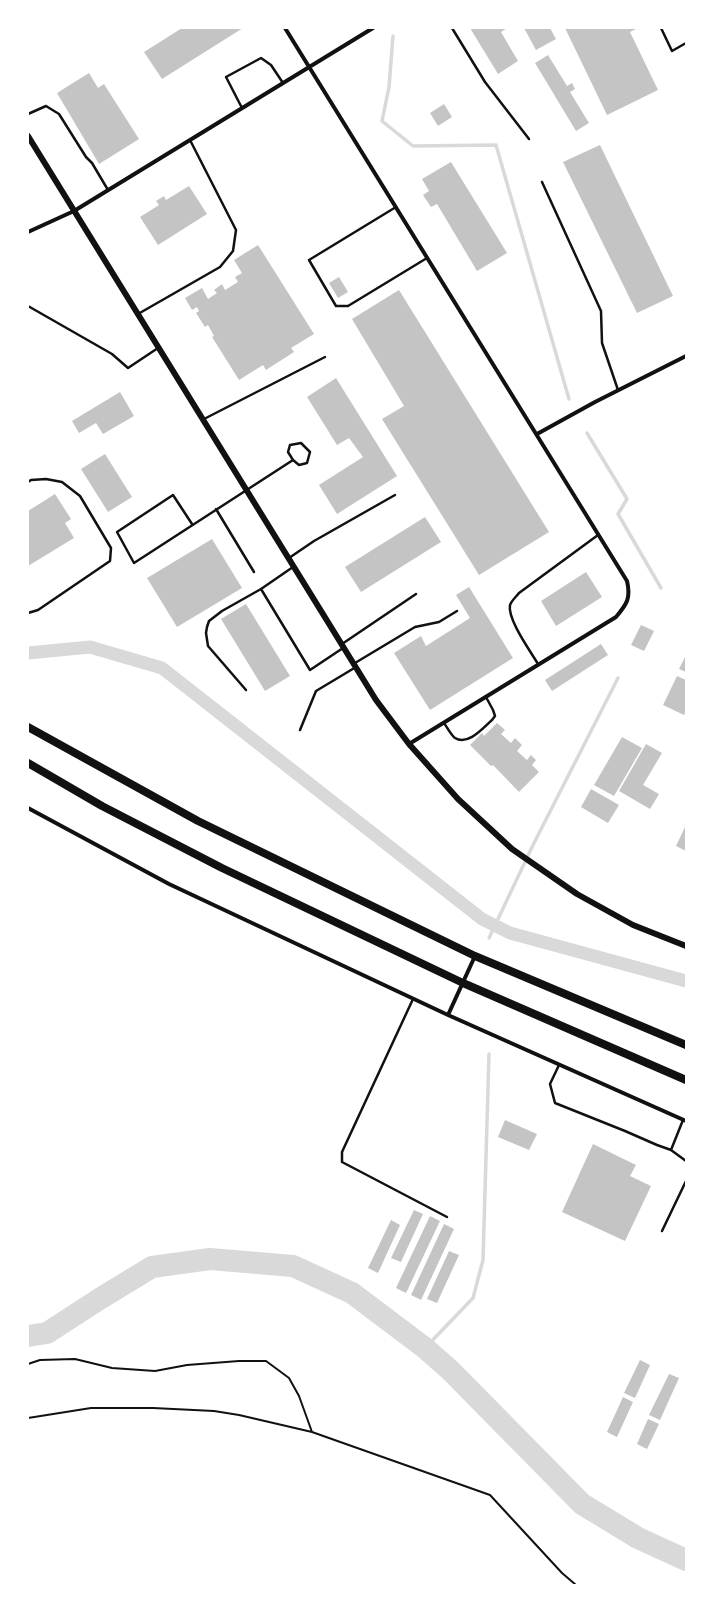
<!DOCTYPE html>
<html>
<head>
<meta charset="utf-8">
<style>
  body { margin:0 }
  #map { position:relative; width:714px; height:1613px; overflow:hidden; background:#fff; font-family:Cabin,sans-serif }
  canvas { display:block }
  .frame { position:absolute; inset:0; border:29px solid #fff; pointer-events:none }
</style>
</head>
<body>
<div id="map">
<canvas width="714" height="1613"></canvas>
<div class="frame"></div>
</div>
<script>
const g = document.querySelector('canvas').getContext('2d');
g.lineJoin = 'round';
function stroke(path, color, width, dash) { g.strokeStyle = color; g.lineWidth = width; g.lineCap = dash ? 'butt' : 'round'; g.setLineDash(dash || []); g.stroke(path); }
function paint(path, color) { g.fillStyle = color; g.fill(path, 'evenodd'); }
stroke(new Path2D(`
  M393 36 389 87 382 121 413 146 496 145 569 399
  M587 433 627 499 618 514 661 588
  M489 938 533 845 618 678
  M425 1348 473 1298 483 1260 489 1054`), '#d9d9d9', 3.5);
stroke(new Path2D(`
  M28 653 90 647 162 668 482 919 510 933 686 981`), '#d9d9d9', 13);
stroke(new Path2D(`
  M28 1336 47 1333 101 1298 152 1267 210 1259 293 1266 352 1293 425 1348 451 1371 582 1504 638 1538 686 1560`), '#d9d9d9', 22);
paint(new Path2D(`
  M182 28H243L162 79 144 52Z
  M470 28H507L501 32 518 61 498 74Z
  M524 28H550L556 39 536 50Z
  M565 28H638L630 32 658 90 607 115Z
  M548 55 567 86 572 83 575 89 570 92 589 123 576 131 535 63Z
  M89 73 98 88 104 84 139 139 99 164 57 93Z
  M444 104 452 117 438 126 430 113Z
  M600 145 673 296 637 313 563 162Z
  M451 162 507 253 477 271 437 204 431 207 423 195 429 191 422 179Z
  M189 186 207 214 158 245 140 217 159 205 156 201 164 196 166 200Z
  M258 245 314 334 291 348 294 352 266 370 263 365 239 380 212 337 214 336 208 325 205 327 196 313 199 311 197 307 192 310 185 298 202 288 208 299 217 293 214 290 222 284 225 290 238 282 235 277 242 273 234 260Z
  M339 277 348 292 338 298 329 283Z
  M399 290 549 532 479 575 382 419 404 406 352 319Z
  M336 378 397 476 337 514 319 485 363 457 349 438 337 445 307 397Z
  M120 392 134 416 103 434 96 423 79 433 72 421Z
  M105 454 132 497 108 512 81 469Z
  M55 494 71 519 65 523 74 538 28 566V511Z
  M425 517 441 542 361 592 345 567Z
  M212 539 242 588 177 627 147 578Z
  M586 572 602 597 556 626 541 601Z
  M469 587 513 658 430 710 394 653 421 636 426 646 470 618 456 595Z
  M246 604 290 676 265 691 221 619Z
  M641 625 654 631 644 651 631 645Z
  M601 644 608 655 552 691 545 680Z
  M686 655V672L679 669Z
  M677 676 686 680V711L684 715 663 705Z
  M497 723 505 730 501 734 511 743 515 738 522 745 517 751 527 760 531 755 536 760 532 765 539 772 519 792 493 765 491 766 470 745 482 733 484 736Z
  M622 737 642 748 614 796 594 785Z
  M646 744 662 753 643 785 659 794 650 809 619 791Z
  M591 789 619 805 608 823 581 807Z
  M686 825V851L676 846Z
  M505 1120 537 1134 529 1150 498 1137Z
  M593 1144 636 1165 630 1176 651 1186 625 1241 562 1212Z
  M414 1210 423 1214 401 1262 391 1258Z
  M430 1216 440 1221 406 1293 396 1288Z
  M391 1220 400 1225 378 1273 368 1268Z
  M444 1224 454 1229 421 1300 411 1295Z
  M449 1251 459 1255 437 1303 427 1299Z
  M640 1360 650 1365 635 1398 624 1393Z
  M669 1374 679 1378 660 1420 649 1415Z
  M623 1397 633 1402 617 1437 607 1432Z
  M648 1419 659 1424 647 1449 637 1444Z`), '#c4c4c4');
stroke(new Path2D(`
  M28 1364 40 1360 75 1359 112 1368 155 1371 187 1365 239 1361H266L289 1378 299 1396 312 1432
  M28 1418 91 1408H153L214 1411 239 1415 312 1432 490 1495 562 1573 576 1585`), '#111', 2);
stroke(new Path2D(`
  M452 28 485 82 529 139
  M661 28 672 51 686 43
  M242 108 226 77 261 58 271 65 283 83
  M28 114 46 106 59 114 86 157 92 163 108 190
  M542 182 601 311 602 343 618 390
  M396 207 309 260 336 306H348L427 258
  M28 306 112 354 128 368 158 348
  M138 314 220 267 233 251 236 230 190 140
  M204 419 325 357
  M28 482 31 480 46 479 62 482 80 496 111 548 110 561 38 610 28 613
  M216 509 254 572
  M192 524 173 495 117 532 134 563 293 460 299 465 307 463 310 452 301 443 290 445 288 452 293 460
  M289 558 314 541 395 495
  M293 567 261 589 310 670 343 648
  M342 644 416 594
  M355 663 415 627 439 622 457 611
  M538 664C531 652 507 619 510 605 512 600 516 597 519 593L598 535
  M246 690 208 646 206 633 207 627 209 621 222 611 261 589
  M444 723C447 727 451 735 455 738 468 746 483 728 492 720L495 716 493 710 486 697
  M300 730 316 691 356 667
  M413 999 342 1152V1162L447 1217
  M559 1065 550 1084 555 1103 625 1131 657 1145 671 1150 686 1161
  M671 1150 683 1120
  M662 1231 686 1181`), '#111', 2.5);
stroke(new Path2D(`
  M285 28 627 581C631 598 627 604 616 617L409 744
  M28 232 74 211 373 28
  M537 434 595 402 686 356
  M28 808 169 884 448 1015 686 1121
  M448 1015 475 956`), '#111', 4);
stroke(new Path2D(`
  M28 136 376 700 409 744 458 799 512 849 577 894 633 925 686 946`), '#111', 6);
stroke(new Path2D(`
  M28 727 198 821 475 956 686 1045
  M28 763 102 806 222 868 463 983 686 1080`), '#111', 8);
</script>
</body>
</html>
